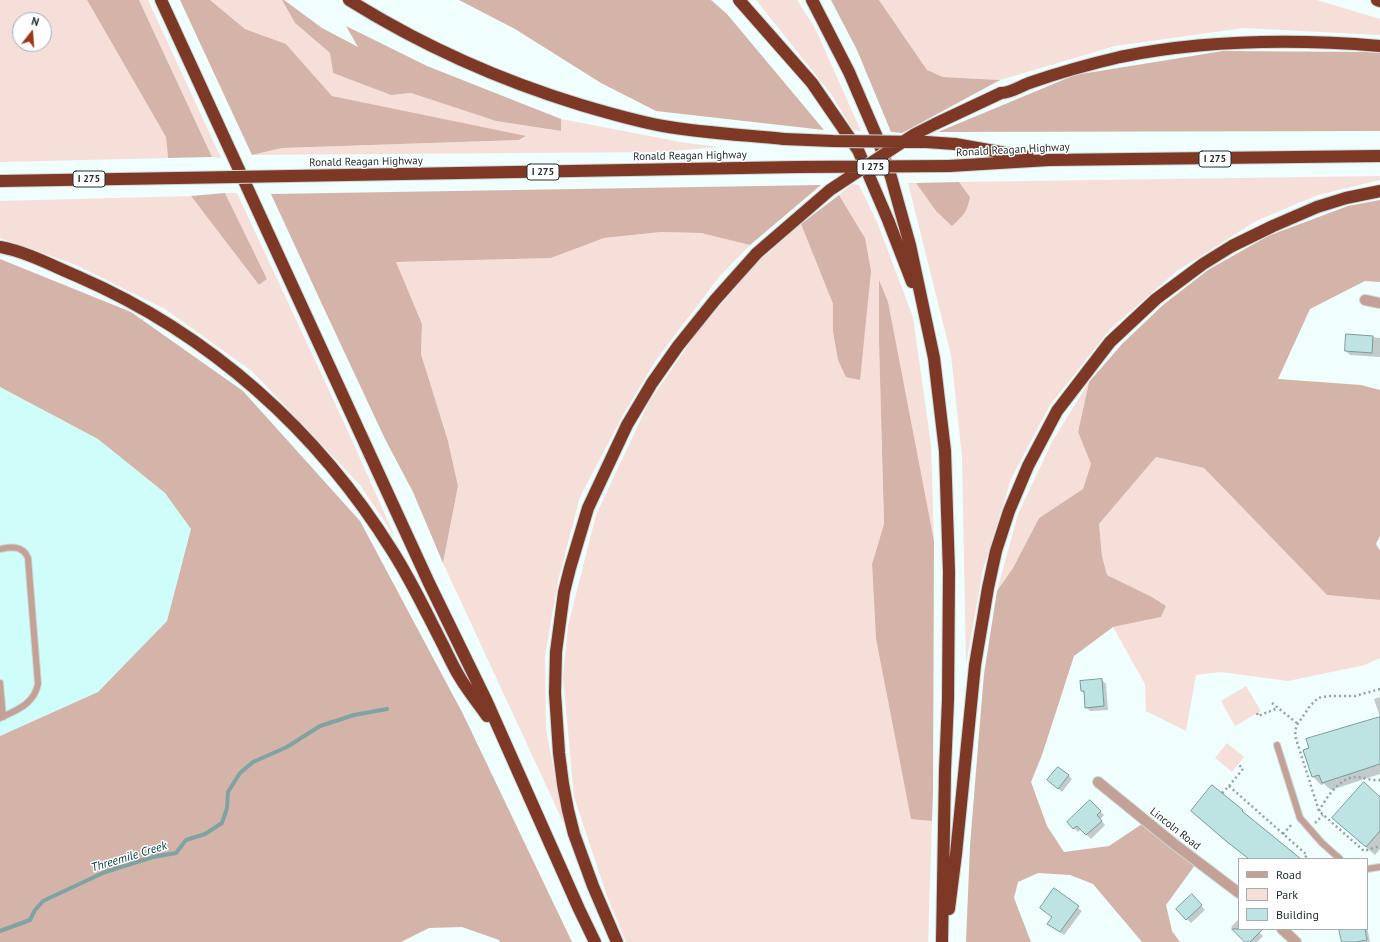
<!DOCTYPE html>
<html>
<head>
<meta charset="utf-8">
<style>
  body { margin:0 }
  #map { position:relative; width:1380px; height:942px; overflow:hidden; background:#f0fefd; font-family:"PT Sans",sans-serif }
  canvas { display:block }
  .legend { position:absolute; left:1238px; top:858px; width:130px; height:72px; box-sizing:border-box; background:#fff; border:1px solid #a7acac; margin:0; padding:5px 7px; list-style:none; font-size:12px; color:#22302f }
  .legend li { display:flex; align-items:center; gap:8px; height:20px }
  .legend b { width:20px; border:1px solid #a7acac }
  .north { position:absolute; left:12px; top:12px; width:40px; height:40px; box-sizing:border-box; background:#fff; border:1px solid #a7acac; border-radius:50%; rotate:17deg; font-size:11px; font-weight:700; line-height:16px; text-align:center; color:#22302f }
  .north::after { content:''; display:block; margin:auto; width:14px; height:18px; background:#9d3616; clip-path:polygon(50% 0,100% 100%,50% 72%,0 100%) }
</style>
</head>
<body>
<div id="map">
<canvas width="1380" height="942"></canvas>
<ul class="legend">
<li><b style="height:5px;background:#c4a196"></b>Road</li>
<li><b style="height:11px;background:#f6dfd8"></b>Park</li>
<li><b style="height:11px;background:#bde4e2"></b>Building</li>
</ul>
<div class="north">N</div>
</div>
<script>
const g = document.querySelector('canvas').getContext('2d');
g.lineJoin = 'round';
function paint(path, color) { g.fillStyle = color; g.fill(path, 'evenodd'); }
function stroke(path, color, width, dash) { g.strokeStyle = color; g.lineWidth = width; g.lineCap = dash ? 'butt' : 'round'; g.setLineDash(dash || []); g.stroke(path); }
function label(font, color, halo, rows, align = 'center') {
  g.font = font + ' "PT Sans",sans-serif'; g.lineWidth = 3; g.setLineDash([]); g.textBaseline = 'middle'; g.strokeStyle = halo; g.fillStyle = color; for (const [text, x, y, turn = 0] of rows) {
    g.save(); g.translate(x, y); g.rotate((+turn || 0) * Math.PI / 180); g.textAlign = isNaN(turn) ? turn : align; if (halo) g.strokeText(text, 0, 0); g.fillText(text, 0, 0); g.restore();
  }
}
paint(new Path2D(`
  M0 387 98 439 165 493 191 529 167 621 98 692 0 736Z`), '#cffdfa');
paint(new Path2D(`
  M0 0H87L166 137 168 158 0 162ZM20 20H44V44H20Z
  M139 0H148L221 158 212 157Z
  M210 0H282L295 23 330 53 333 73 391 95 411 93 496 121 560 131 561 119 686 143 720 147 659 152 252 155 282 148 519 140 526 137 332 96 286 44 245 29Z
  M756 0H797L815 28 861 131 853 130 831 94Z
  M879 0H1317L1380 19V35L1244 28 1115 46 1000 80 943 77 927 70Z
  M1380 176V180L1318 195 1256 221 1177 271 1111 328 1050 405 1011 479 983 569 966 665 962 457 951 355 908 183H916L936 211 970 197 959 182Z
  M852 184 859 185 877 222 913 317 931 445 934 541 880 281 879 342 884 524 872 564 876 639 911 818 932 821 928 942H626L607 896 574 797 563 677 568 626 596 515 649 402 698 331 759 261 801 224 833 304V331L865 238 839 195Z
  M225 193H237L347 429 395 537 360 485 253 372 165 309 76 265 0 238V201L191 196 259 285 267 279Z
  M661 232 701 233 750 245 719 277 656 360 623 415 580 497 558 581 545 656 546 729 564 824 443 563 458 486 448 441 421 354 422 324 395 262 551 258 604 238Z
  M1089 382 1078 432 1091 464 1083 489 1039 518 1013 568 997 591 1018 514 1053 440Z
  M1156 457 1204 468 1327 595 1380 600V658L1365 665 1288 681 1221 672 1196 675 1186 731 1146 711 1145 684 1113 627 1161 617 1166 606 1152 597 1107 575 1102 556 1099 524Z
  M1246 686 1261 711 1235 726 1221 701Z
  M1227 743 1244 757 1232 772 1215 758Z`), '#f6dfd8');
paint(new Path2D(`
  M87 0H139L212 157 168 158 166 137Z
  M180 0H210L245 29 286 44 332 96 526 136 519 140 282 148 252 155Z
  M282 0H284L322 28 358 47 346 26 427 66 561 119V131L496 121 411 93 391 95 333 73 330 53 295 23Z
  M459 0H711L727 14 824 130 656 111 601 83 515 29Z
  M831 0H879L927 70 943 77 1000 80 902 133 891 132 857 50Z
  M1223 51 1366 52 1380 53V131L938 132 1075 75Z
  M959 182 970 197C967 212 963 216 952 226L936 211 916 183Z
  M821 185 750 245 701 233 661 232 604 238 551 258 396 262 422 324 421 354 448 441 458 486 443 563 413 492 385 439 320 300 271 194Z
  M225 193 267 279 259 285 191 196Z
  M839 195 865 238 871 271 860 380 846 377 838 360 833 331V304L801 224Z
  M1380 200V282L1365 281 1310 309 1278 379 1361 385 1380 390V536L1376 544 1380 551V600L1327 595 1204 468 1156 457 1099 524 1102 556 1107 575 1152 597 1166 606 1161 617 1113 627 1074 656 1042 755 1031 782 1047 826 1064 852 1109 846 1142 824 1195 865 1166 905 1172 931 1180 942H1142L1093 884 1070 875 1038 873 1018 882 1014 898 1031 942H966L970 846 978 746 984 674 997 591 1013 568 1039 518 1083 489 1091 464 1078 432 1089 382 1122 344 1163 305 1208 270 1268 236 1348 206Z
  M0 259 131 312 243 391 360 521 463 714 572 942H500L499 940 462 927 429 928 401 942H0V736L98 692 167 621 191 529 165 493 98 439 0 387Z
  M879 280 888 302 934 541 933 793 932 821 911 819 876 639 872 564 884 524 879 342Z`), '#d4b3a9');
paint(new Path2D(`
  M1372 337 1380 338V357L1350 355 1346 351Z
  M1102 680 1106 684 1108 710 1090 711 1086 707 1085 694 1082 691Z
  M1380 697V717L1374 699Z
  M1380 718V774L1331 790 1324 784 1321 785 1313 777Z
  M1068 775 1072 779 1062 792 1053 784Z
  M1380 795V849L1375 855 1342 826Z
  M1090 801 1104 815 1100 819 1105 825 1091 839 1081 829 1078 832 1068 822Z
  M1054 890 1082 911 1064 935 1053 927V918L1041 908Z
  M1192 896 1205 910 1191 923 1177 909Z
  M1239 919V929H1260L1258 931 1263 936 1257 942H1246L1231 927Z
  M1367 927 1370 942H1343L1340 929H1367Z`), '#0003');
stroke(new Path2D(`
  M0 931 30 920 35 910 43 901 105 872 153 857 176 853 186 840 205 834 222 823 227 808 228 792 240 773 253 762 287 747 320 726 354 715 387 709`), '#7ea3a1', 4);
const building = new Path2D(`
  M1346 334 1373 336 1372 353 1345 351Z
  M1102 679 1104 706 1085 708 1084 691H1081L1080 681Z
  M1380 717V764L1322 783 1319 775 1312 777 1303 750 1309 748 1306 739Z
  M1058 767 1069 775 1058 789 1047 780Z
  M1364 782 1380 797V831L1366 847 1332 818Z
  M1212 785 1243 810 1242 811 1301 859H1249L1226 841 1191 811Z
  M1090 800 1101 811 1097 815 1102 821 1086 835 1077 826 1073 829 1067 822Z
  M1054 888 1079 906 1060 932 1047 924 1052 917 1040 908Z
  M1192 894 1202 905 1186 920 1176 909Z
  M1232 929H1263L1250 942H1245Z
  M1339 929H1365L1367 940 1356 942H1342Z`);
paint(building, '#bde4e2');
stroke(building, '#799a98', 1);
const lane = new Path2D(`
  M0 549C11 547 23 545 28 558L38 684C34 704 17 710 0 718
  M0 683 3 717
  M1277 745 1300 818 1322 843 1340 859
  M1367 869 1380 867`);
const street = new Path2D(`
  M1365 300 1380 303
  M1098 782 1173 843 1239 893
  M1282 929 1296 942`);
const highway = new Path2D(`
  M161 0 429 583 487 702 579 909 595 942
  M349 0C421 45 499 80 581 105 608 113 635 121 663 126 703 133 744 135 784 139
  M739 0 812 83 858 150 888 220 912 282
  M812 0 849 72 877 137 891 177 910 245 934 358 945 451 949 572 948 700 945 770 942 942
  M1377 0 1380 1
  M1001 93C1011 93 1022 85 1032 82 1061 72 1090 64 1120 57 1204 40 1295 39 1380 46
  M926 142 955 144 1028 157
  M949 166 1049 160 1380 156
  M290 176 797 167
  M0 181 178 178
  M0 247C27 252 53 266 79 277 210 334 318 431 393 552 412 582 427 614 443 645 448 655 453 666 459 676 467 690 478 703 487 716
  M949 909 956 854 975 665 988 588 996 551 1009 511 1028 466 1057 411 1110 342 1156 299 1203 264 1232 246 1273 226 1317 207 1346 198 1380 191
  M617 942 593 886 574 834 568 810 563 784 559 753 555 693 556 652 564 592 570 568 588 508 627 425 652 383 678 346 715 300 757 253`);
stroke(lane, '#cbd9d8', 8);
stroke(street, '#cbd9d8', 12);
stroke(highway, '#cbd9d8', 14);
stroke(new Path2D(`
  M1380 689 1355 696H1328L1318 698 1310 706 1297 725 1295 731 1296 739 1319 811 1364 851 1380 846
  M1272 703 1298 724
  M1257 713 1258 716 1278 708
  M1229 786 1243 769 1239 765
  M1222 793 1229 786 1307 855 1304 859
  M1319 811C1326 798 1340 776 1358 777 1365 778 1373 781 1380 780
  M1315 823 1323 815
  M1283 834 1293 823`), '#94a2a1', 2.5, [2, 3]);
stroke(lane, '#c4a196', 6);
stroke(street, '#c4a196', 10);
stroke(highway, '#7e3926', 12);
const highwayBridge = new Path2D(`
  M784 139 833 141 926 142
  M797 167 949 166
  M178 178 290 176
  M757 253 830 190 895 147 915 134 935 124 1001 93`);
stroke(highwayBridge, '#cbd9d8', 14, []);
stroke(highwayBridge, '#7e3926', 12);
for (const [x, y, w] of [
  [1215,159,32],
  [873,167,32],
  [543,172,32],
  [89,179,32]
]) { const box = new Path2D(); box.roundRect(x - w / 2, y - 8, w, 16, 3); g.fillStyle = '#fff'; g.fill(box); stroke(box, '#22302f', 1); }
label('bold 10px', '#22302f', null, [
  ["I 275",1215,159],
  ["I 275",873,167],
  ["I 275",543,172],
  ["I 275",89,179]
]);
label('11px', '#22302f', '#fff', [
  ["Ronald Reagan Highway",1013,150,-3],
  ["Ronald Reagan Highway",690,156,-1],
  ["Ronald Reagan Highway",366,162,-1],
  ["Lincoln Road",1175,829,38]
]);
label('italic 12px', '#044140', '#fff', [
  ["Threemile Creek",129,857,-17]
]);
</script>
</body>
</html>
